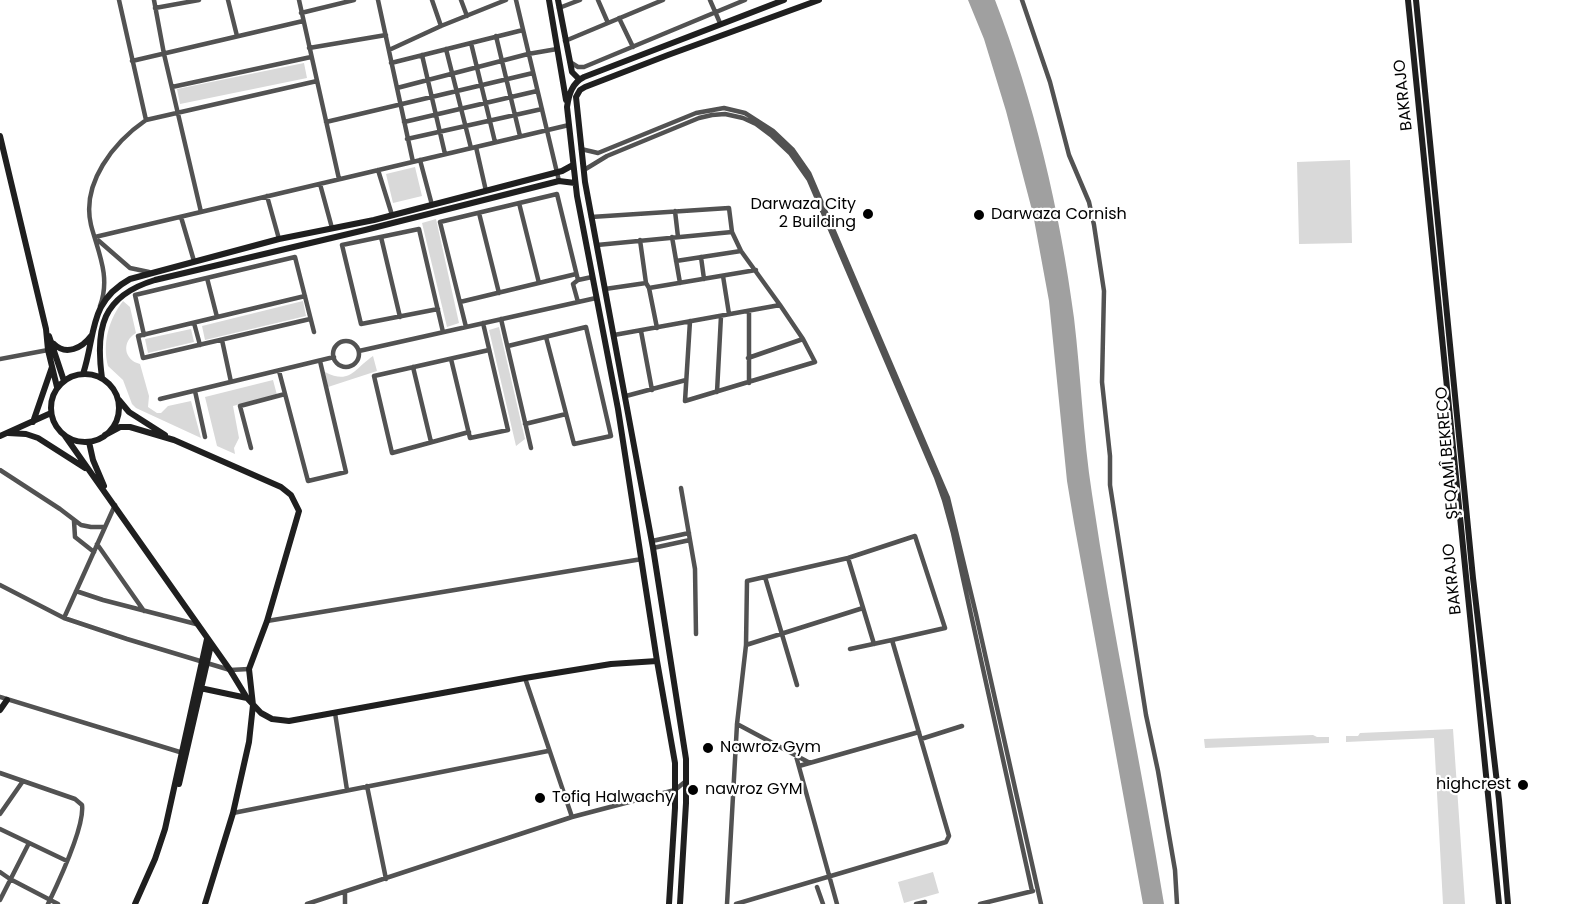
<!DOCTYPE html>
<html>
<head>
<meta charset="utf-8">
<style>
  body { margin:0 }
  canvas { display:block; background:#fff }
</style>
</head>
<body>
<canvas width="1576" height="904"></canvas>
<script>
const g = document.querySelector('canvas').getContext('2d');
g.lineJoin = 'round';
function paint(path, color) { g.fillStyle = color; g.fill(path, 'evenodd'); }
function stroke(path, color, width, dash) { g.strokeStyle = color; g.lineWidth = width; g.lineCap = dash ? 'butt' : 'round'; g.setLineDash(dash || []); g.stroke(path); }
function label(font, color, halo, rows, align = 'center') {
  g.font = font + ' Poppins,sans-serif'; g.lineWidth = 4.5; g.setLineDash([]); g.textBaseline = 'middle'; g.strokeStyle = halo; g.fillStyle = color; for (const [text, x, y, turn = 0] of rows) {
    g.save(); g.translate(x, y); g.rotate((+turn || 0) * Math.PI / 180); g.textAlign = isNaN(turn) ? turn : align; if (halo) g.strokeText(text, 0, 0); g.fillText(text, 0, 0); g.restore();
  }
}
paint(new Path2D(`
  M304 63 307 78 180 104 177 89Z
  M1350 160 1352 243 1299 244 1297 162Z
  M415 167 422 196 393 203 386 174Z
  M436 219 459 323 447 327 422 223Z
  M123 301 130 307 136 333C121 342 124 360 140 364L149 396 148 407 157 413H161L168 406 191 401 201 438 136 408 132 404 123 380 108 366C102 343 109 319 123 301Z
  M303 301 306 316 205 340 202 326Z
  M499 327 525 439 516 446 489 330Z
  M191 329 194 342 148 353 145 339Z
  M373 356 377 371 328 387 325 372C350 385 354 369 373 356Z
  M273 380 277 395 233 406 239 438 234 448 235 454 217 446 205 397Z
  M1453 729 1465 904H1443L1434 738 1346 742V736H1358L1360 733Z
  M1313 735 1317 737H1329V743L1205 748 1204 739Z
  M933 872 939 893 904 903 898 882Z`), '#d9d9d9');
paint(new Path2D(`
  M968 0H995C1034 101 1060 211 1074 318 1081 377 1083 435 1092 494 1112 631 1142 767 1164 904H1143L1074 523 1067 481 1049 301 1033 214 1006 111 984 39Z`), '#a0a0a0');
stroke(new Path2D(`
  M119 0 146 120
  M154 0 164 54 201 212
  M228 0 237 36
  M299 0 339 179
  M378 0 413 162
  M432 0 441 26
  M461 0 467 16
  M516 0 559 181
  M598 0 608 23
  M710 0 720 23
  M1022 0 1050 82 1069 155 1089 202 1094 225 1104 291 1102 382 1110 456V485L1146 715 1158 771 1175 870 1177 904
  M155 8 199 0
  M559 8 580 0
  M301 13 354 0
  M619 18 633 47
  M496 36 520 136
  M565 41 663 0
  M471 43 495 142
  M309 48 386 35
  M446 49 471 148
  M389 50 441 26 506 0
  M422 55 445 154
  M132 61 303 21
  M570 62 578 67H584L745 0
  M391 63 523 30
  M172 87 311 57
  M397 88 528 54 557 49
  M326 122 533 73
  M404 122 537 91
  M407 139 542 109
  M476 147 486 191
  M581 149 598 153 696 113 724 108 745 113 773 131 793 150 809 173 948 498 976 614 1041 904
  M420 160 432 205
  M378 170 392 215
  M584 170 607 156 699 118 712 115 725 114 743 118 756 124 772 136 790 153 809 180 936 477 944 500 953 533 1032 891
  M320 184 332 228
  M267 196 279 239
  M519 203 539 283
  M675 211 678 237
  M479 213 499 293
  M181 217 194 261
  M591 217 729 208 732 232 741 251 780 305 803 339 815 362 685 401 690 321
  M95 237 569 125
  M381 237 400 317
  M672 237 680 283
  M640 240 646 283
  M99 241 130 268 149 272
  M597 245 732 232
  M701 257 704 279
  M676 261 741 251
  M723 276 729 314
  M207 278 217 317
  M578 280 592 277
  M649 288 657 328
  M605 289 646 283 649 288 756 270
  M305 296 138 336 143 358 310 319
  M460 302 576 274
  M100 306C111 277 98 252 91 225 81 183 114 142 146 120L317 81
  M438 309 361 324 342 245 419 229 443 332
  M501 319 531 448
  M194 323 200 345
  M466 327 440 222 557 194 578 280 573 284 578 302
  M641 331 652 390
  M144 335 135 295 295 257 314 332
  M614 335 780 305
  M222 340 231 382
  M333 354a13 13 0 1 1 26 0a13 13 0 1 1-26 0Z
  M508 346 586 327 611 436 574 444 546 337
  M359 351 596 298
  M748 358 803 339
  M0 359 48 350
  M451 359 470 438 508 430 483 323
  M413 367 431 442
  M279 371 308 481 346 472 320 361
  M749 383V311
  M195 391 205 437
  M717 392 721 316
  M626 396 686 380
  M160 399 334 357
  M525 424 566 414
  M469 432 392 453 374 376 489 350
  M251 448 240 406 285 394
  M0 470 60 509 81 525 91 527H105
  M681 488 695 569 696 634
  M74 521 75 537 94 552
  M652 541 689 533
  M97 544 144 611
  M653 548 690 540
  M848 558 874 644
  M765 577 797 685
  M0 585 64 618 127 639 230 670 249 669
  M76 591 103 600 196 624
  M64 618 115 505
  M267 621 642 559
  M746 645 863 608
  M525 678 572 817
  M0 697 183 753
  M335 713 347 790
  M737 724 810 763
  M921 739 962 726
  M796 756 837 904
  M799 766 919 732
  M0 773 75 799 82 805C85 827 58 883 48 904
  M367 786 386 879
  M233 813 548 751
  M0 814 23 781
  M0 829 67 861
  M0 872 10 879 58 904
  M817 887 823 904
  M0 900 29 843
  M307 904 572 817 675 790 686 781
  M345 904V893
  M727 904 737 724 746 645 747 581 848 558 915 536 945 628 892 640
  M736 904 946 842 949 836 892 640 850 649
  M916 904 925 902
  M980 904 1033 891`), '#525252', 4.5);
stroke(new Path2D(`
  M549 0 566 100
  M558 0 572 72 579 79
  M1408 0 1499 904
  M1416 0 1473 578 1499 800 1508 904
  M0 136 46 329 48 350 57 387
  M49 336 64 381
  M54 344C66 356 82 348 91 336
  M51 408a34 34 0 1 1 68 0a34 34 0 1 1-68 0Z
  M83 374C96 335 88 302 130 279L279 239 374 220 562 171 573 165
  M102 378C95 328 102 296 155 280L365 230 559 181 575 183
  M119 400 129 412 165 435
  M33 422 52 367
  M8 433 26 434 38 438 85 468
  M105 435 120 427H130L174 440 281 487 291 495 299 511 267 621 249 669 253 705 249 742 233 813 205 904
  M0 436 51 413
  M65 436 230 670 247 698 261 713 272 719 289 721 525 678 611 664 657 661
  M89 442 93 460 104 486
  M200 688 247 698
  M0 710 7 700
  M179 784 211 645
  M135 904 155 859 165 829 207 639
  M669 904 675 808V763L657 661 618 409 577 196 567 107C569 94 572 83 584 77L784 0
  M680 904 686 803V759L653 548 585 182 576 97 580 90 585 87 668 55 819 0`), '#1f1f1f', 6);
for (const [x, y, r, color] of [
  [868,214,6,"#000"],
  [979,215,6,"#000"],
  [708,748,6,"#000"],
  [1523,785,6,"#000"],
  [693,790,6,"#000"],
  [540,798,6,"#000"]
]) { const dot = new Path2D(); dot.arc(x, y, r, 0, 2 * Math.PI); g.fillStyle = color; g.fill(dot); stroke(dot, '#fff', 2); }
label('16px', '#000', '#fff', [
  ["BAKRAJO",1404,95,-96],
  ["ŞEQAMÎ BEKRECO",1448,453,-95],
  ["BAKRAJO",1453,579,-96]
]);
label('16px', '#000', '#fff', [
  ["Darwaza City",856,205,"right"],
  ["2 Building",856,223,"right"],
  ["Darwaza Cornish",991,215],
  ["Nawroz Gym",720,748],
  ["highcrest",1511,785,"right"],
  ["nawroz GYM",705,790],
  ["Tofiq Halwachy",552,798]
], 'left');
</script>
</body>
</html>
